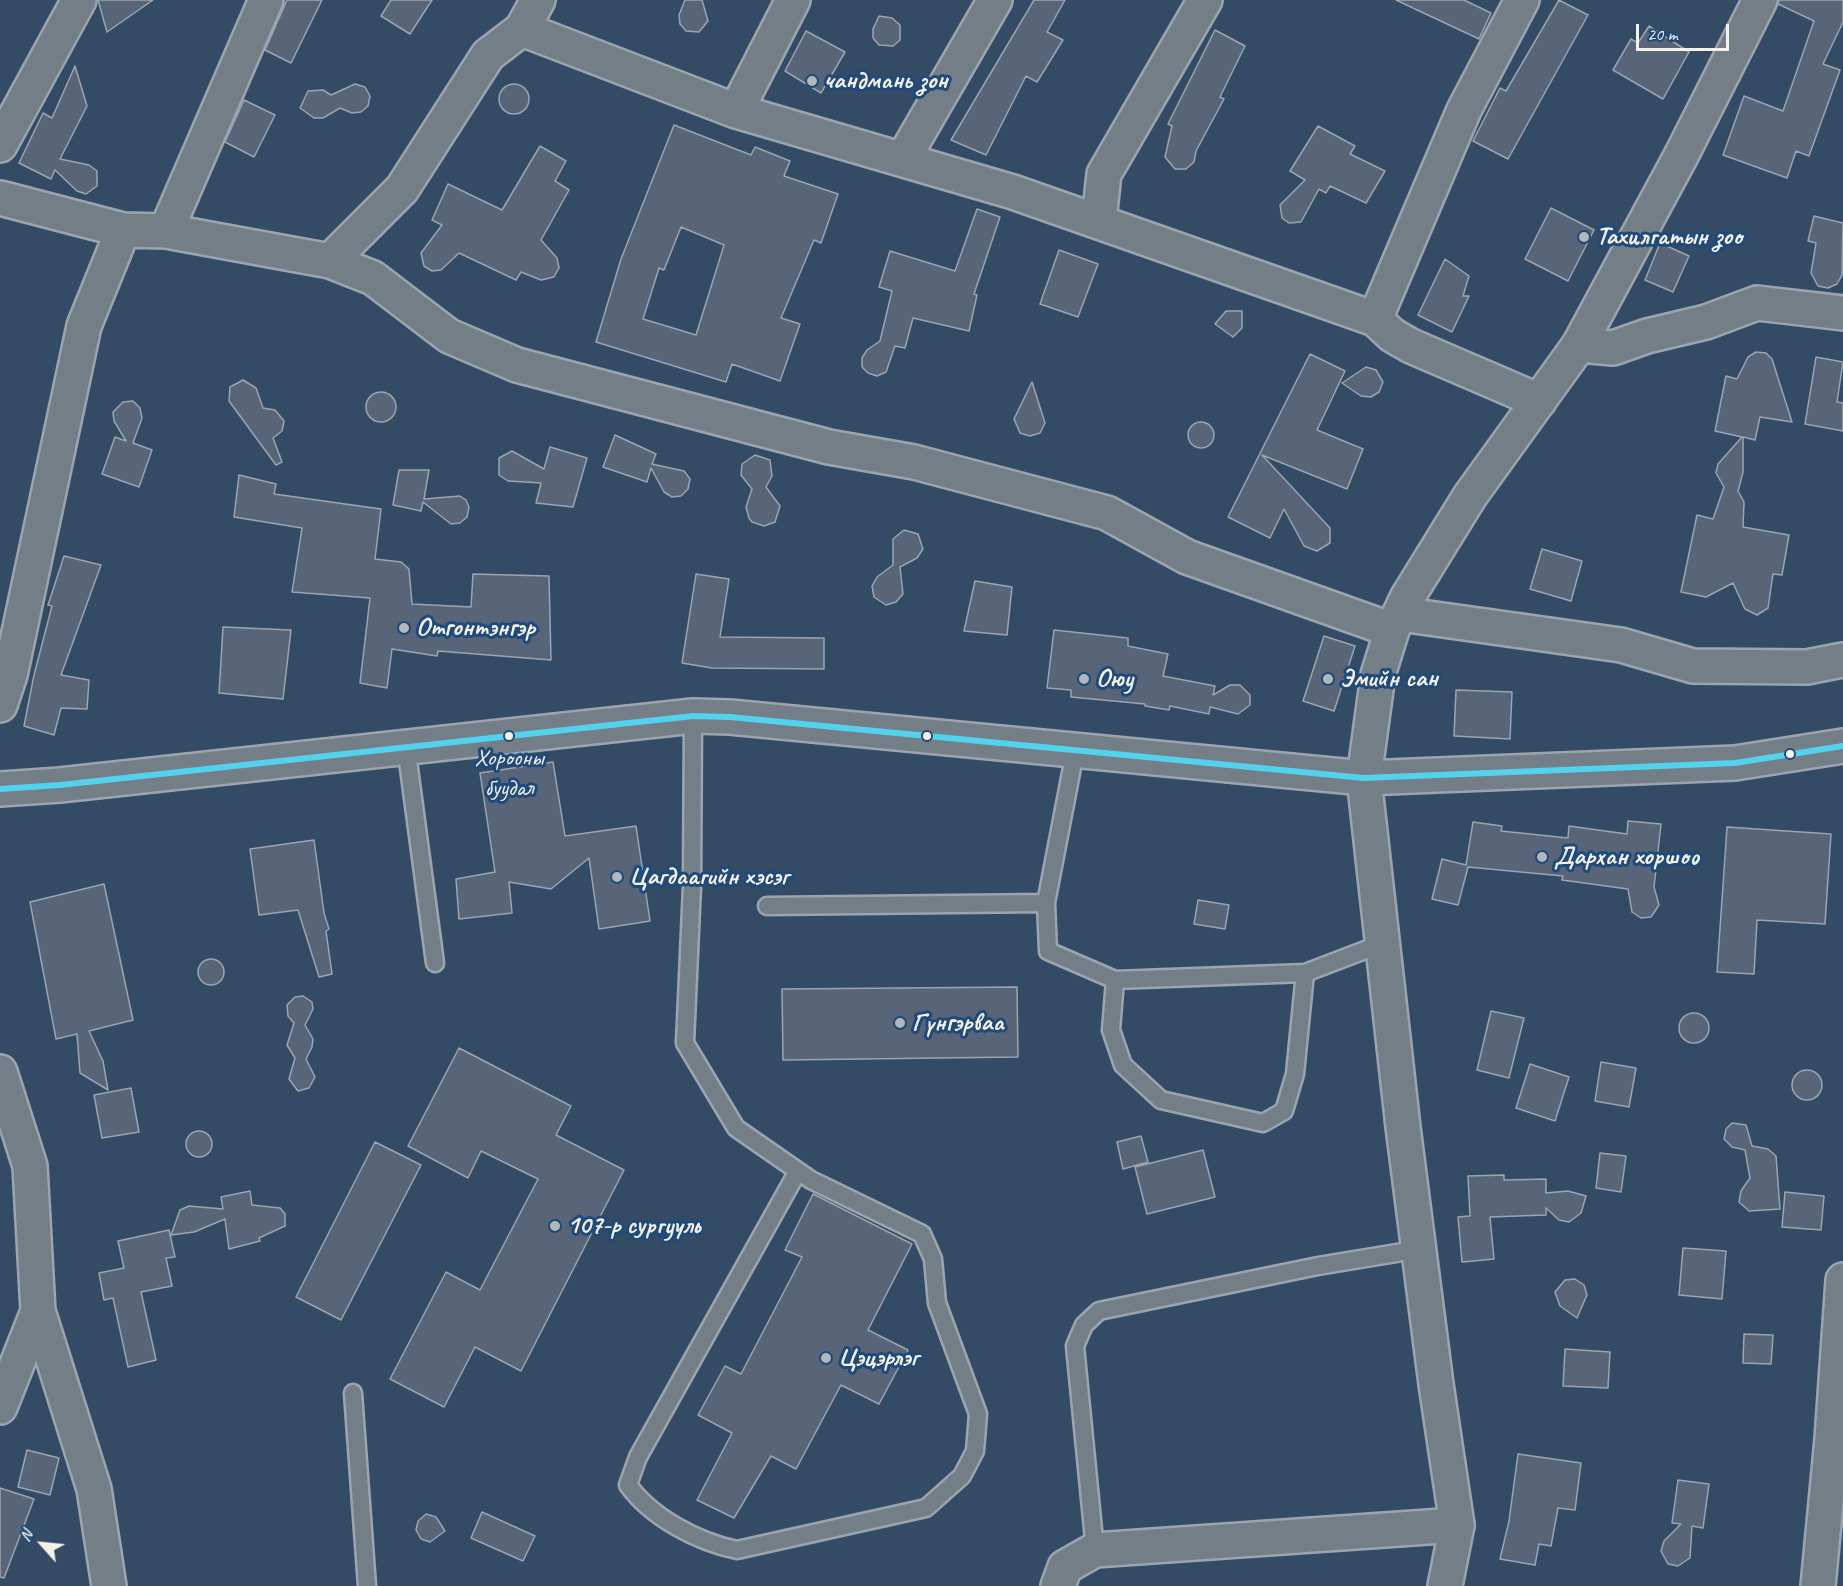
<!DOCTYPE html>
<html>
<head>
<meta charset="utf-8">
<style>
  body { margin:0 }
  #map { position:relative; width:1843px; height:1586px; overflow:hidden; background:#344b65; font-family:Caveat,sans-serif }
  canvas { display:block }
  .north { position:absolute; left:12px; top:1514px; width:60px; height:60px; -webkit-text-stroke:4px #1f4a7a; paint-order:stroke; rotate:297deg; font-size:16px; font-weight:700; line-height:24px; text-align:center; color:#f4f1e8 }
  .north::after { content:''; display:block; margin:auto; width:21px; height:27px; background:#f4f1e8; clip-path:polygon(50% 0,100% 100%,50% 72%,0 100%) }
  .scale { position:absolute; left:1636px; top:24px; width:93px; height:27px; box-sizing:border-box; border:3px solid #f4f1e8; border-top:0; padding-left:8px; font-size:18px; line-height:21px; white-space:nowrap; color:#f4f1e8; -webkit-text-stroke:4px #1f4a7a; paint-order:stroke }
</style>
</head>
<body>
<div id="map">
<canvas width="1843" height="1586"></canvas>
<div class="north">N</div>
<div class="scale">20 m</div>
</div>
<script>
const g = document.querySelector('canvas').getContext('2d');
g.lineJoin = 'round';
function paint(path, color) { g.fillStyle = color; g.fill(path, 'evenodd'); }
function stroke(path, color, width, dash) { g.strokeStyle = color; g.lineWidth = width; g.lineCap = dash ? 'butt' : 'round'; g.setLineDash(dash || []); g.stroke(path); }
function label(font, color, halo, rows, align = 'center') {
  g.font = font + ' Caveat,sans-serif'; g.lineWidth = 6; g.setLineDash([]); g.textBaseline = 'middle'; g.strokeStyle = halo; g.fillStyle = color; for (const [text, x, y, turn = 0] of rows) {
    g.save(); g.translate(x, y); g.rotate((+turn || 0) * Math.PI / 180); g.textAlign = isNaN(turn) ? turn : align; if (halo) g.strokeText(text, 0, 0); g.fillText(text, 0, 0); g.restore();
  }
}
const building = new Path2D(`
  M98 0H153L107 32Z
  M287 0H322L291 63 265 50Z
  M391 0H432L410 34 381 16Z
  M685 0H702L708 21 699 32 686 31 680 24 679 15Z
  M1034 0H1065L1047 32 1063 40 1037 82 1026 76 986 155 951 140Z
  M1396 0H1464L1491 13 1479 39Z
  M1559 0 1588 15 1508 159 1473 141 1500 88 1506 91Z
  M1779 0H1843V22L1823 64 1840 70 1809 156 1796 151 1787 178 1723 155 1744 96 1783 111 1814 21 1778 4Z
  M879 16 892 18 900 25V40L893 46 879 45 873 38V29Z
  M1649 26 1689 52 1663 99 1613 70 1631 39 1638 43Z
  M1215 30 1245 46 1220 97 1224 99 1196 151 1194 162 1186 169H1175L1165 157 1172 126 1168 124Z
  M806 31 845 52 821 93 785 71Z
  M75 66 87 106 60 159 89 165 97 171V186L86 194 77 191 55 170 51 179 19 163 43 113 52 118Z
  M355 84 365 87 370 96 368 106 361 112 352 113 340 108 323 118H314L300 108 308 91 323 90 331 95Z
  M499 99a15 15 0 1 1 30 0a15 15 0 1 1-30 0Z
  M244 100 275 115 254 157 225 142Z
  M674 125 751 155 755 147 790 161 784 176 838 194 821 243 814 240 781 318 800 324 780 381 732 364 726 382 596 342 621 259ZM681 227 724 245 696 335 643 319 659 268 664 270Z
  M1318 126 1355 146 1350 154 1385 171 1366 203 1330 186 1326 193 1319 189 1301 222 1289 223 1282 218 1280 205 1305 180 1290 171Z
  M540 146 566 161 555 181 569 190 541 240 557 258 559 268 554 277 541 280 521 272 516 280 459 253 441 270 432 271 424 266 421 253 442 225 432 220 448 184 502 210Z
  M1551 208 1594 230 1568 281 1525 259Z
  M977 209 1000 217 974 294 977 295 969 331 913 318 905 348 895 346 886 372 877 376 868 373 862 367V358L867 350 880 341 892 291 879 287 890 251 955 271Z
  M1814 216 1843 223 1842 275 1837 284 1828 288 1818 286 1811 273 1816 243 1808 241Z
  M1660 243 1689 256 1673 292 1645 280Z
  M1059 250 1098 264 1078 317 1040 304Z
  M1445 259 1469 276 1463 296H1469L1452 332 1418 315Z
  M1226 311H1242V328L1233 337 1215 324Z
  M1756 352 1766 353 1772 359 1792 422 1760 417 1755 440 1743 437V472L1738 491 1744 502 1743 527 1789 535 1782 575 1773 574 1768 608 1757 615 1745 609 1733 583 1706 597 1681 592 1697 515 1713 519 1724 487 1716 473 1718 464 1742 437 1715 431 1726 376 1737 379 1748 357Z
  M1310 354 1345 371 1317 430 1363 449 1347 489 1262 455 1330 528V543L1317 551 1304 546 1284 509 1270 538 1228 517Z
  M1816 357 1843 362 1837 402 1843 403V431L1805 424Z
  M1366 367 1376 370 1383 382 1379 392 1371 397 1361 396 1342 383Z
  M243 380 256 388 263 408 275 410 284 421 282 431 273 438 282 462 276 465 229 401 230 387Z
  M1032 382 1045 423 1040 433 1030 436 1020 433 1014 419Z
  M366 407a15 15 0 1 1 30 0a15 15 0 1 1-30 0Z
  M133 401 140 408 142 418 133 443 152 450 139 487 102 474 115 437 126 441 114 421 113 412 123 402Z
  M1188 435a13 13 0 1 1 26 0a13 13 0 1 1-26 0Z
  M615 435 656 454 652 464 684 471 690 479 688 489 681 496 672 497 664 492 651 468 647 482 603 467Z
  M550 447 587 458 573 507 536 503 541 483 508 481 499 475V458L512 451 544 469Z
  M755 455 770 460 772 476 766 487 780 506 775 522 764 526 752 522 749 518 746 507 752 489 741 475 742 464Z
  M399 470H429L424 499 460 496 466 500 469 507 467 517 460 523 451 524 423 502 421 511 393 505Z
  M239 475 276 484 274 494 381 509 375 559 401 562 409 569 412 604 471 607 473 574 549 576 551 660 438 651 437 656 392 649 387 688 360 683 370 598 292 592 302 528 234 517Z
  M904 530 918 534 923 549 917 558 900 567 903 594 896 602 886 605 874 597 872 586 877 577 893 565V539Z
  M1542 549 1582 561 1571 601 1530 589Z
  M64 556 101 565 61 675 89 680 87 709 61 708 54 735 24 726 34 675 52 606 48 605Z
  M696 574 729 579 720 637 824 638V669L712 668 682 663Z
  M975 581 1012 587 1007 635 964 631Z
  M223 627 291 630 283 699 219 693Z
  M1054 630 1128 638V646L1168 654 1163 676 1215 686 1213 695 1230 685H1240L1250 695V705L1238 714 1210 707 1209 714 1170 706 1169 710 1145 706V704L1071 697V690L1047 688Z
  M1324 636 1355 646 1334 711 1303 701Z
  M1456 690 1512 692 1510 739 1454 736Z
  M553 762 565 836 636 826 650 921 599 929 589 858 551 889 509 882 512 913 459 919 456 879 495 872 480 773Z
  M1628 821 1661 824 1654 887 1659 905 1651 917 1641 918 1632 912 1628 889 1562 880 1563 876 1468 867 1458 905 1432 899 1442 859 1466 865 1473 822 1502 826 1501 831 1568 838 1569 826 1627 834Z
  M1727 827 1831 834 1825 924 1757 920 1754 974 1717 972Z
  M314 840 324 913 329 929 326 931 332 974 319 977 298 910 259 915 250 849Z
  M104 884 133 1020 89 1031 103 1061 108 1090 80 1073 77 1034 56 1039 30 902Z
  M1198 900 1229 905 1225 929 1194 924Z
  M198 972a13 13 0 1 1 26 0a13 13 0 1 1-26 0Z
  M1017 987 1018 1057 783 1060 782 989Z
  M303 996 312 1002 313 1009 305 1025 313 1039 312 1047 306 1059 315 1077 309 1088 298 1091 289 1079 295 1058 287 1045 294 1023 288 1016 287 1005 295 997Z
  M1491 1011 1524 1018 1509 1078 1477 1070Z
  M1679 1028a15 15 0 1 1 30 0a15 15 0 1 1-30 0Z
  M459 1048 571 1106 556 1135 624 1170 521 1371 475 1347 444 1407 390 1379 446 1272 480 1290 538 1179 481 1151 468 1178 408 1146Z
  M1601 1062 1636 1068 1629 1107 1595 1101Z
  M1530 1064 1569 1077 1555 1121 1516 1108Z
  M1792 1085a15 15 0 1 1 30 0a15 15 0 1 1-30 0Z
  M131 1088 139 1132 102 1138 94 1095Z
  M1732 1123 1746 1125 1752 1146 1768 1149 1776 1156 1780 1209 1749 1211 1739 1202 1741 1191 1750 1178 1745 1150 1732 1147 1724 1139 1726 1129Z
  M186 1144a13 13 0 1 1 26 0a13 13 0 1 1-26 0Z
  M1141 1136 1148 1162 1123 1169 1117 1142Z
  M375 1142 421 1165 341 1320 296 1297Z
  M1203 1150 1215 1197 1147 1214 1135 1167Z
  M1600 1153 1626 1156 1621 1192 1596 1188Z
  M1504 1175V1180L1546 1179V1193L1568 1191 1586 1196 1581 1213 1569 1222 1559 1220 1546 1208V1215L1490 1217 1494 1259 1462 1262 1458 1217 1470 1216 1468 1176Z
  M250 1191 252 1205 280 1208 285 1214V1226L259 1238 260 1241 229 1249 225 1219 194 1232 171 1235 180 1210 189 1206 223 1209 221 1197Z
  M1785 1192 1824 1196 1821 1230 1782 1227Z
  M813 1194 912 1244 868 1330 908 1350 879 1404 841 1385 796 1469 771 1456 734 1518 697 1500 732 1433 698 1415 725 1366 741 1374 802 1257 785 1250Z
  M169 1230 175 1257 166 1258 172 1286 141 1292 156 1360 128 1367 113 1298 104 1300 99 1273 124 1268 118 1241Z
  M1683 1248 1726 1251 1722 1299 1679 1295Z
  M1575 1279 1584 1285 1587 1295 1577 1318 1560 1306 1555 1292 1565 1280Z
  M1744 1334 1773 1335 1771 1364 1743 1363Z
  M1565 1349 1610 1352 1608 1388 1563 1386Z
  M27 1450 59 1458 50 1495 18 1487Z
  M1518 1454 1581 1463 1575 1510 1558 1508 1551 1546 1539 1544 1535 1565 1500 1559 1509 1521Z
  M1678 1480 1709 1484 1703 1528 1692 1526 1690 1558 1678 1566 1668 1564 1661 1551 1664 1541 1681 1524 1672 1523Z
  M0 1488 34 1499 4 1578 0 1577Z
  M482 1512 535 1536 523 1561 471 1538Z
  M426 1514 436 1517 445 1531 430 1542 421 1539 416 1530 418 1521Z`);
paint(building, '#586578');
stroke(building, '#9ba5af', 1.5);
const service = new Path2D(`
  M693 716 692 886 685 1043 736 1128 811 1180 922 1234 933 1259 937 1303 978 1414 975 1451 962 1476 926 1508 737 1550C698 1542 652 1518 628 1485L638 1457 798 1171
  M406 746 435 963
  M1075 752 1046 903 1048 951 1115 980 1305 973 1381 944
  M767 906 1046 903
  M1115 980 1111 1030 1123 1065 1161 1100 1263 1123 1284 1111 1295 1074 1305 973
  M353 1393 367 1586
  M1095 1550 1075 1346 1084 1325 1099 1311 1318 1266 1421 1249`);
const minor = new Path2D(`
  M522 29 538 0
  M736 111 793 0
  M0 145 79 0
  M903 159 995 0
  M0 198 123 230 166 231 330 261 402 189 488 55 522 29 736 111 1013 192 1375 319 1392 335 1411 346 1539 401
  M1099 220 1104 174 1205 0
  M166 231 266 0
  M330 261 373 278 449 336 517 365 829 447 914 462 1107 513 1187 557 1392 630
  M1375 319 1464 110 1522 0
  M1579 345 1613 348 1647 336 1706 322 1757 303 1843 313
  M1400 614 1621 645 1693 666 1807 667 1843 660
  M0 705 10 675 84 326 123 230
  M0 1072 30 1166 38 1311 94 1489 109 1586
  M0 1407 38 1311
  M1058 1586 1065 1567 1095 1550 1457 1525
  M1818 1586 1832 1439 1843 1280`);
const tertiary = new Path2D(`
  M1364 778 1378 675 1392 630 1407 598 1470 496 1579 345 1682 154 1760 0`);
const secondary = new Path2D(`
  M1364 778 1403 1127 1436 1384 1457 1525 1445 1586
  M0 789 60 785 693 716 730 717 1364 778 1735 763 1843 746`);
stroke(service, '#9ba5af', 21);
stroke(minor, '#9ba5af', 38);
stroke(tertiary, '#9ba5af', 38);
stroke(secondary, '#9ba5af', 38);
stroke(service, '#737e87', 16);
stroke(minor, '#737e87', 33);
stroke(tertiary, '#737e87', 33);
stroke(secondary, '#737e87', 33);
stroke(new Path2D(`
  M0 789 60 785 693 716 730 717 1364 778 1735 763 1843 746`), '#53d2ee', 6);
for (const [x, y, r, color] of [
  [812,81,6,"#b1b7ba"],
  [1584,237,6,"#b1b7ba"],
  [404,628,6,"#b1b7ba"],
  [1084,679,6,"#b1b7ba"],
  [1328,679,6,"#b1b7ba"],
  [509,736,5,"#f4f1e8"],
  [927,736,5,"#f4f1e8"],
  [1790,754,5,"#f4f1e8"],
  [1542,857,6,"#b1b7ba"],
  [617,877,6,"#b1b7ba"],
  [900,1023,6,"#b1b7ba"],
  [555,1226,6,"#b1b7ba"],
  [826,1358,6,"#b1b7ba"]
]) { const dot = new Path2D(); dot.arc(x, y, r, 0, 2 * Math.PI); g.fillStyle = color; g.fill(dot); stroke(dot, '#1f4a7a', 2); }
label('24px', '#f4f1e8', '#1f4a7a', [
  ["Хорооны",509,759],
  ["буудал",509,789]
]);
label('bold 26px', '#f4f1e8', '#1f4a7a', [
  ["чандмань зон",824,81],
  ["Тахилгатын зоо",1596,237],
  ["Отгонтэнгэр",416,628],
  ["Оюу",1096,679],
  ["Эмийн сан",1340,679],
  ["Дархан хоршоо",1554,857],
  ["Цагдаагийн хэсэг",629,877],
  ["Гүнгэрваа",912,1023],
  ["107-р сургууль",567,1226],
  ["Цэцэрлэг",838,1358]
], 'left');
</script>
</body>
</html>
